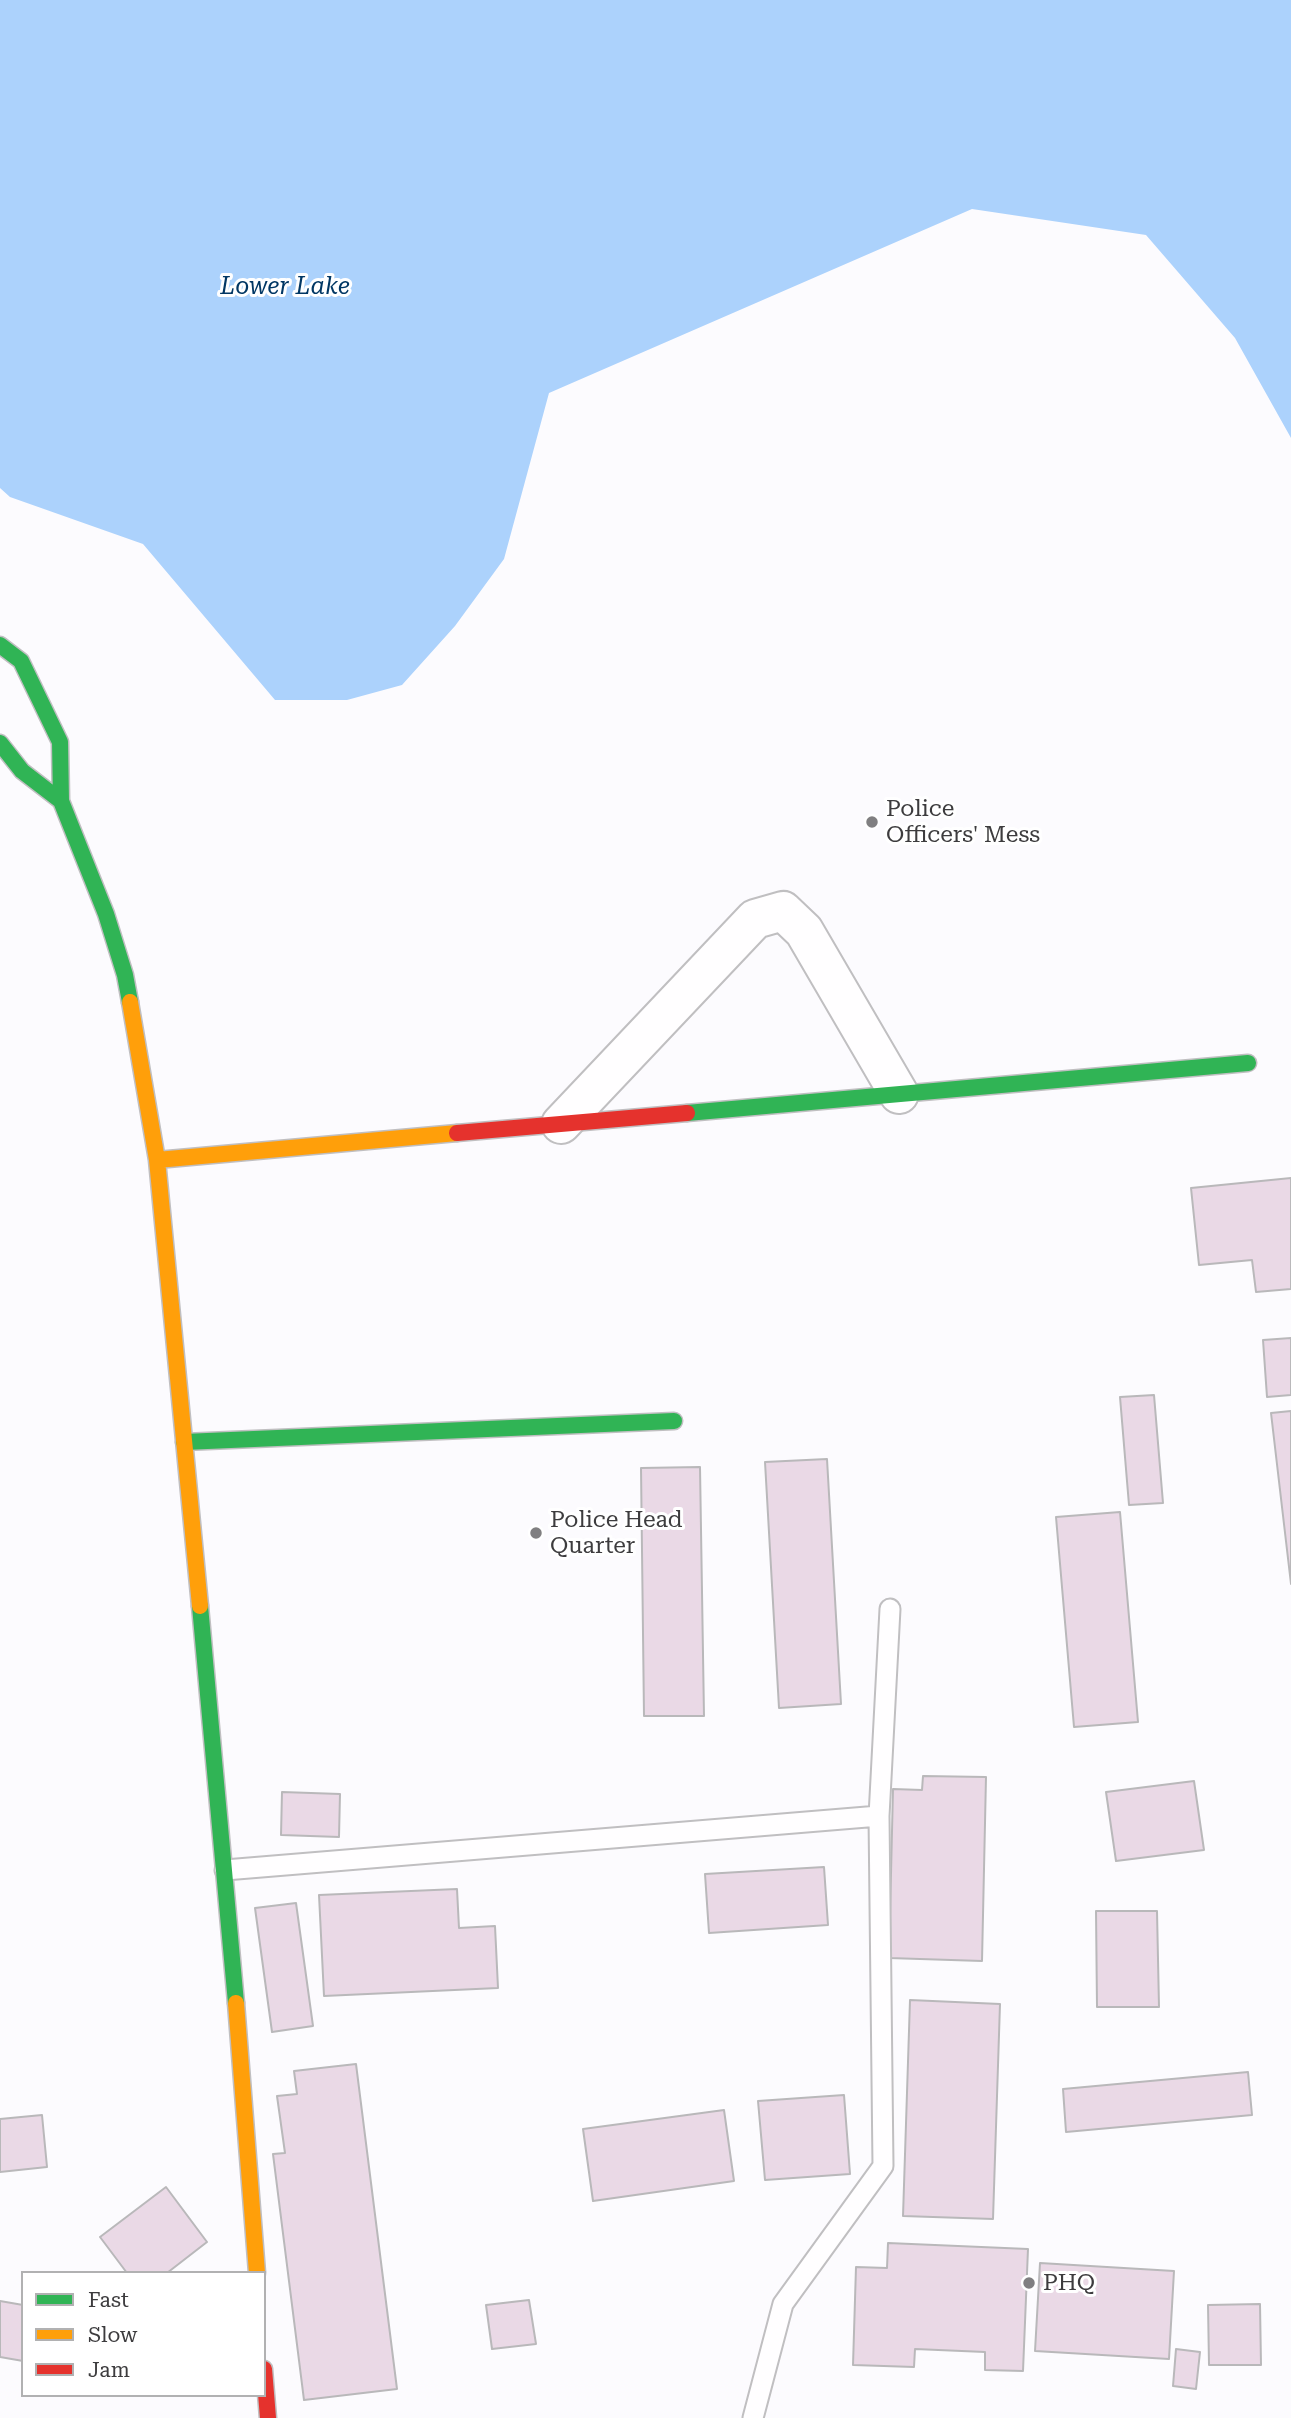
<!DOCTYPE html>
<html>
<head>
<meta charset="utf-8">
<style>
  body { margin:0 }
  #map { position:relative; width:1291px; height:2418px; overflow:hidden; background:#fcfbfe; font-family:"Roboto Serif",serif }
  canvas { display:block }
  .legend { position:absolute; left:21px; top:2271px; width:245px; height:126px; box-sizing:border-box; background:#fff; border:2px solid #b1b1b2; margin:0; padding:9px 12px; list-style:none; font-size:21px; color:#3d3c3e }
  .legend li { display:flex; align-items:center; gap:14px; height:35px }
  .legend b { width:35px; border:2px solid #b1b1b2 }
</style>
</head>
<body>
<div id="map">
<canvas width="1291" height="2418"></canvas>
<ul class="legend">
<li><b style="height:9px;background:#30b455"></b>Fast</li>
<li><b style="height:9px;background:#ff9f0a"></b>Slow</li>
<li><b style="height:9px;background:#e5322d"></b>Jam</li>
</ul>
</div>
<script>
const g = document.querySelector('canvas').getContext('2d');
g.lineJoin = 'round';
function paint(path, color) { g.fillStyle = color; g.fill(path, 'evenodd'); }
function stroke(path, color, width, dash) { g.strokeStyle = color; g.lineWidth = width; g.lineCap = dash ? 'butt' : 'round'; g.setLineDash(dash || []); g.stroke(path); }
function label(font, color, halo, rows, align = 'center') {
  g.font = font + ' "Roboto Serif",serif'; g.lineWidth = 6; g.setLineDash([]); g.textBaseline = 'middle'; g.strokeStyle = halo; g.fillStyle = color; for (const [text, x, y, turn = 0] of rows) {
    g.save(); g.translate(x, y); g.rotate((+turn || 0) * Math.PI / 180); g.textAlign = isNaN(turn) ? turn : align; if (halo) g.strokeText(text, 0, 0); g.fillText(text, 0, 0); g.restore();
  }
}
paint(new Path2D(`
  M0 0H1291V438L1235 338 1146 235 972 209 549 393 504 559 455 626 402 685 347 700H275L143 544 10 497 0 488Z`), '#acd2fc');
const building = new Path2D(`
  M1291 1178V1289L1256 1292 1252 1260 1199 1265 1191 1188Z
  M1291 1338V1395L1267 1397 1263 1340Z
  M1154 1395 1163 1503 1129 1505 1120 1397Z
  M1291 1411V1584L1271 1413Z
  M827 1459 841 1704 779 1708 765 1462Z
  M700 1467 704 1716H644L641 1468Z
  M1120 1512 1138 1722 1074 1727 1056 1517Z
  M923 1776 986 1777 982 1961 889 1958 893 1789 922 1790Z
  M1194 1781 1204 1850 1116 1861 1106 1792Z
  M282 1792 340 1794 339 1837 281 1835Z
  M824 1867 828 1925 709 1933 705 1874Z
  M457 1889 459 1928 495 1926 498 1988 324 1996 319 1895Z
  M296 1903 313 2026 272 2032 255 1908Z
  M1096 1911H1157L1159 2007H1097Z
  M910 2000 1000 2004 993 2219 903 2216Z
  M356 2064 397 2389 304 2400 273 2154 285 2153 277 2096 297 2094 294 2071Z
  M1248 2072 1252 2115 1066 2132 1063 2089Z
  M844 2095 850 2174 765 2180 758 2101Z
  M724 2110 734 2181 593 2201 583 2129Z
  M42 2115 47 2167 0 2172V2119Z
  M166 2187 207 2242 167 2273H127L100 2237Z
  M888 2243 1028 2249 1023 2371 985 2370V2352L915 2349 914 2367 853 2365 856 2267 887 2268Z
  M1040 2263 1174 2271 1169 2359 1035 2351Z
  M529 2300 536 2344 492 2349 486 2305Z
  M0 2301 23 2305V2361L0 2357Z
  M1260 2304 1261 2365H1209L1208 2305Z
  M1176 2349 1200 2352 1196 2389 1173 2386Z`);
paint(building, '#ead9e6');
stroke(building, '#b9b8ba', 2);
const lane = new Path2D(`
  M225 1870 879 1816
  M753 2418 783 2304 883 2166 879 1816 890 1609`);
const street = new Path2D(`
  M561 1124 755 919 783 911 804 931 899 1094`);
const fast = new Path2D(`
  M0 645 21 661 60 742 61 801 106 914 125 975 130 1002
  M0 743 22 771 61 801
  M687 1113 1248 1063
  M184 1442 674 1421
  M200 1606 236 2003`);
const slow = new Path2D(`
  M130 1002 157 1160 200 1606
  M157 1160 457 1133
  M236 2003 257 2273`);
const jam = new Path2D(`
  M457 1133 687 1113
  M264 2369 268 2418`);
stroke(lane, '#c0bfc1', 23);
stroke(street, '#c0bfc1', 42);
stroke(fast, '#c0bfc1', 19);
stroke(slow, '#c0bfc1', 19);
stroke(jam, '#c0bfc1', 19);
stroke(lane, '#fffeff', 19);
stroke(street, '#fffeff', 38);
stroke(fast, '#30b455', 16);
stroke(slow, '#ff9f0a', 16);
stroke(jam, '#e5322d', 16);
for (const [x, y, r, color] of [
  [872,822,7,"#807f81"],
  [536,1533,7,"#807f81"],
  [1029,2283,7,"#807f81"]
]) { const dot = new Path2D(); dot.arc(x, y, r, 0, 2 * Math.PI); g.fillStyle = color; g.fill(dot); stroke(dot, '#fff', 2.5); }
label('23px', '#3d3c3e', '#fff', [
  ["Police",886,809],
  ["Officers' Mess",886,835],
  ["Police Head",550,1520],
  ["Quarter",550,1546],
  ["PHQ",1043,2283]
], 'left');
label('italic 24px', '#013764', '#fff', [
  ["Lower Lake",285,287]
]);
</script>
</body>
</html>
